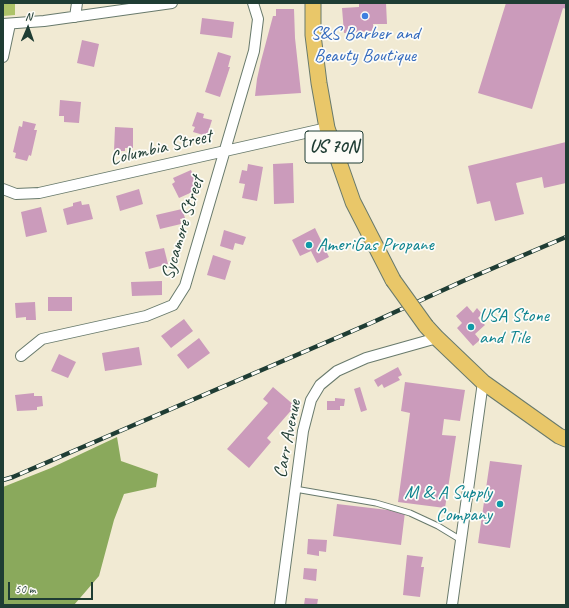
<!DOCTYPE html>
<html>
<head>
<meta charset="utf-8">
<style>
  body { margin:0 }
  #map { position:relative; width:569px; height:608px; overflow:hidden; background:#f1ead3; font-family:Caveat,sans-serif }
  canvas { display:block }
  .frame { position:absolute; inset:0; border:4px solid #1f3d34; pointer-events:none }
  .north { position:absolute; left:8px; top:8px; width:40px; height:40px; -webkit-text-stroke:3px #fdfcf7; paint-order:stroke; rotate:2deg; font-size:11px; font-weight:700; line-height:16px; text-align:center; color:#1f3d34 }
  .north::after { content:''; display:block; margin:auto; width:14px; height:18px; background:#1f3d34; clip-path:polygon(50% 0,100% 100%,50% 72%,0 100%) }
  .scale { position:absolute; left:8px; top:582px; width:85px; height:18px; box-sizing:border-box; border:2px solid #1f3d34; border-top:0; padding-left:5px; font-size:12px; line-height:14px; white-space:nowrap; color:#1f3d34; -webkit-text-stroke:3px #fdfcf7; paint-order:stroke }
</style>
</head>
<body>
<div id="map">
<canvas width="569" height="608"></canvas>
<div class="frame"></div>
<div class="north">N</div>
<div class="scale">50 m</div>
</div>
<script>
const g = document.querySelector('canvas').getContext('2d');
g.lineJoin = 'round';
function paint(path, color) { g.fillStyle = color; g.fill(path, 'evenodd'); }
function stroke(path, color, width, dash) { g.strokeStyle = color; g.lineWidth = width; g.lineCap = dash ? 'butt' : 'round'; g.setLineDash(dash || []); g.stroke(path); }
function label(font, color, halo, rows, align = 'center') {
  g.font = font + ' Caveat,sans-serif'; g.lineWidth = 3.5; g.setLineDash([]); g.textBaseline = 'middle'; g.strokeStyle = halo; g.fillStyle = color; for (const [text, x, y, turn = 0] of rows) {
    g.save(); g.translate(x, y); g.rotate((+turn || 0) * Math.PI / 180); g.textAlign = isNaN(turn) ? turn : align; if (halo) g.strokeText(text, 0, 0); g.fillText(text, 0, 0); g.restore();
  }
}
paint(new Path2D(`
  M3 3H15V15L3 16Z`), '#adc368');
paint(new Path2D(`
  M117 437 121 461 158 474 156 487 124 494 114 520 99 576 74 605H3V487L51 468Z`), '#8aa95c');
paint(new Path2D(`
  M359 3H386L387 24H373L374 31 344 33 342 8 359 7Z
  M506 3H566V9L563 8 532 109 478 93Z
  M276 9H294L295 38 301 93 255 96 257 79 261 61 273 16H276Z
  M202 18 234 22 232 38 200 34Z
  M82 40 99 44 94 67 77 63Z
  M218 52 231 56 228 67H230L220 97 205 92Z
  M60 100 81 102 79 123 64 122V116H59Z
  M197 112 204 114 203 118 212 120 207 136 193 132 195 127 192 126Z
  M23 121 36 124 34 130H37L31 156 29 155 27 161 15 158 16 153 13 152 19 126 22 127Z
  M115 127 133 128V148H125V151H114Z
  M566 142V183L544 188 542 177 516 183 524 214 495 221 490 201 477 204 468 166Z
  M293 163 294 203 274 204 273 164Z
  M248 164 263 167 257 201 242 198 245 184 239 183 242 170 247 171Z
  M191 170 199 189 179 198 172 184 175 182 173 178Z
  M139 189 143 204 120 211 116 196Z
  M81 201 82 205 89 204 93 219 67 225 63 209 73 206V203Z
  M41 207 47 232 26 237 21 212Z
  M182 209 185 218 180 219 181 224 160 229 156 215Z
  M315 228 329 257 317 263 311 251 300 256 292 240Z
  M224 230 246 237 243 245 235 243 233 250 220 246Z
  M164 248 168 264 149 269 145 252Z
  M213 255 231 261 225 280 207 275Z
  M162 281V295L132 296 131 282Z
  M48 297H72V311H48Z
  M35 302 36 320H26V317L16 318 15 303Z
  M467 306 473 313 477 308 482 314 478 318 485 325 475 334 480 340 473 346 457 328 462 323 456 316Z
  M184 319 193 331 171 348 161 336Z
  M199 338 210 353 188 369 177 355Z
  M139 347 142 365 105 371 102 353Z
  M59 354 76 362 68 378 51 371Z
  M398 367 402 375 398 377 400 380 384 388 382 384 378 387 374 380Z
  M405 382 465 390 460 421 444 419 442 435 456 436 445 508 398 502 410 413 401 411Z
  M273 387 295 406 267 438 271 442 249 468 227 449 268 403 263 399Z
  M360 387 367 410 361 412 354 389Z
  M34 393V396H42L43 406 37 407V410L17 411 15 395Z
  M335 398 345 399 344 406H340V410H327V401H335Z
  M490 461 522 465 510 548 478 543Z
  M337 504 405 512 401 545 333 536Z
  M308 539 327 540 326 552 319 551V556L307 554Z
  M407 555 423 557 421 567H424L420 597 403 595Z
  M304 568 317 569 316 581 303 579Z
  M305 598 318 599 317 605H304Z`), '#cb9bbb');
const service = new Path2D(`
  M295 489 376 503 410 513 438 526 461 540`);
const minor = new Path2D(`
  M75 17 77 3
  M3 24 44 21 172 3
  M3 57 10 24
  M3 189 16 194 39 193 327 128
  M21 356 42 339 146 316 173 305 185 286 254 51 258 19 253 3
  M280 605 303 431 311 400 320 385 337 371 366 358 437 338
  M452 605 483 382`);
const primary = new Path2D(`
  M313 3V35L319 83 327 128 353 202 393 280
  M426 326 437 338 483 382 559 436 566 439`);
stroke(service, '#687a6c', 7);
stroke(minor, '#687a6c', 12);
stroke(primary, '#687a6c', 17);
stroke(service, '#fff', 5);
stroke(minor, '#fff', 10);
stroke(primary, '#e9c769', 15);
const rail = new Path2D(`
  M3 480 13 477 371 323 463 281 566 237`);
stroke(rail, '#1f3d34', 4.5);
stroke(rail, '#fdfcf7', 3, [9]);
const primaryBridge = new Path2D(`
  M393 280 426 326`);
stroke(primaryBridge, '#687a6c', 17, []);
stroke(primaryBridge, '#e9c769', 15);
for (const [x, y, r, color] of [
  [365,16,4,"#3f7fe0"],
  [309,245,4,"#0f9aa8"],
  [471,327,4,"#0f9aa8"],
  [500,504,4,"#0f9aa8"]
]) { const dot = new Path2D(); dot.arc(x, y, r, 0, 2 * Math.PI); g.fillStyle = color; g.fill(dot); stroke(dot, '#fdfcf7', 1.5); }
for (const [x, y, w] of [
  [334,147,58]
]) { const box = new Path2D(); box.roundRect(x - w / 2, y - 16, w, 32, 3); g.fillStyle = '#fdfcf7'; g.fill(box); stroke(box, '#1f3d34', 1); }
label('bold 18px', '#1f3d34', null, [
  ["US 70N",334,147]
]);
label('19px', '#366cbe', '#fdfcf7', [
  ["S&S Barber and",365,34],
  ["Beauty Boutique",365,56]
]);
label('19px', '#1f3d34', '#fdfcf7', [
  ["Columbia Street",161,148,-13],
  ["Sycamore Street",183,228,-73],
  ["Carr Avenue",288,439,-79]
]);
label('19px', '#0d838f', '#fdfcf7', [
  ["AmeriGas Propane",317,245],
  ["USA Stone",479,316],
  ["and Tile",479,338],
  ["M & A Supply",492,493,"right"],
  ["Company",492,515,"right"]
], 'left');
</script>
</body>
</html>
